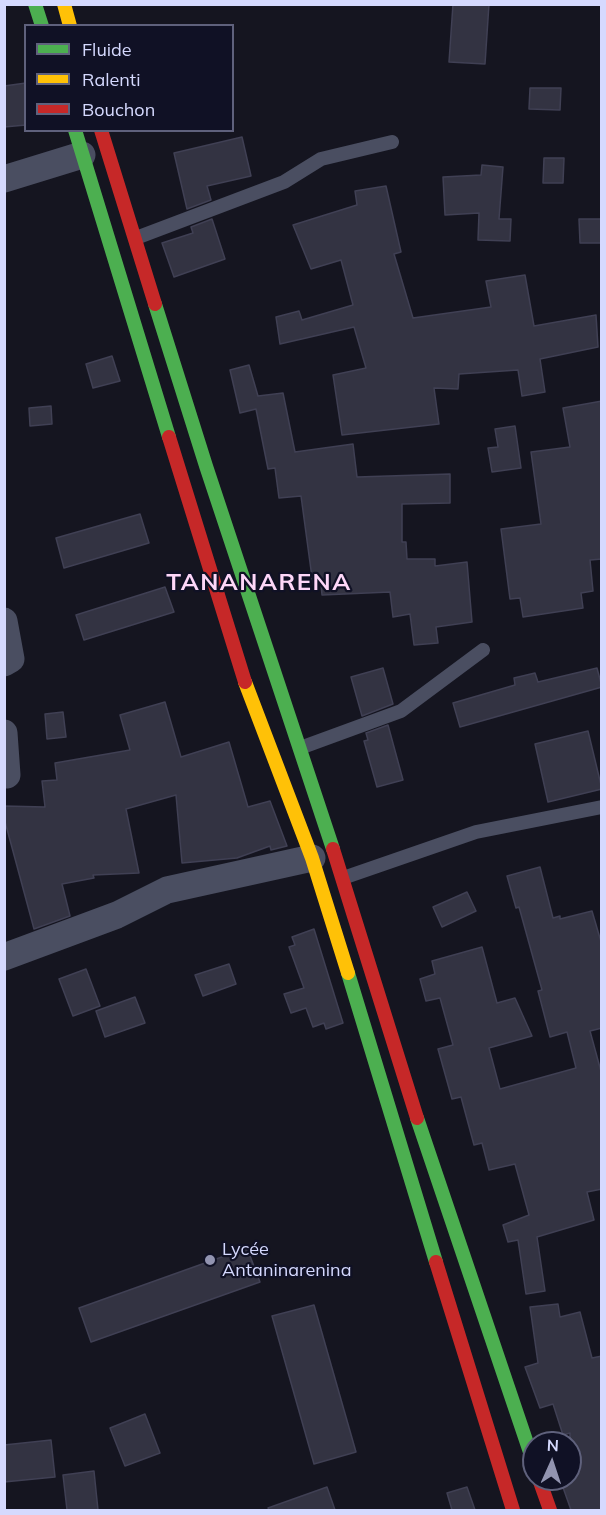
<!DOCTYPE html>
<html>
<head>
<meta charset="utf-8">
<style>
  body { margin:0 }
  #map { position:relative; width:606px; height:1515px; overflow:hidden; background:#151520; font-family:Mulish,sans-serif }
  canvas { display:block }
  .frame { position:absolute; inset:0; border:6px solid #d5d9fe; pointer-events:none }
  .legend { position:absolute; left:24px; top:24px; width:210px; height:108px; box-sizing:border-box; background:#101125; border:2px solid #5f617c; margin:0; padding:8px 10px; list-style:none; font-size:18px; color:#d5d9fe }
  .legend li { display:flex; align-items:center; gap:12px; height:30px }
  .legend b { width:30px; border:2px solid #5f617c }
  .north { position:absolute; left:522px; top:1431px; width:60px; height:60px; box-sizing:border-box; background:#101125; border:2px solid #5f617c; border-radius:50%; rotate:3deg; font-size:16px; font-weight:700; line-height:24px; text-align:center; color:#d5d9fe }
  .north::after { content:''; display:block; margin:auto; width:21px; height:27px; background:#9294b0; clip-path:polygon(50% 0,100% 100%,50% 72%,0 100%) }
</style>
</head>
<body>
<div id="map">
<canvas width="606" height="1515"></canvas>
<div class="frame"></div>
<ul class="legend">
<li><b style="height:8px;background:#4caf50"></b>Fluide</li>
<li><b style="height:8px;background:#ffc107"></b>Ralenti</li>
<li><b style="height:8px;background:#c62828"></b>Bouchon</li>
</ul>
<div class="north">N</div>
</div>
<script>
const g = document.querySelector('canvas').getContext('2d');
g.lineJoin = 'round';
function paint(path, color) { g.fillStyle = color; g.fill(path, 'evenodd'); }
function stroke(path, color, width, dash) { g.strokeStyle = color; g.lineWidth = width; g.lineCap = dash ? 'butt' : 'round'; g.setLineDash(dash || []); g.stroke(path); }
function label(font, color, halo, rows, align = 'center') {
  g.font = font + ' Mulish,sans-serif'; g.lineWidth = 4.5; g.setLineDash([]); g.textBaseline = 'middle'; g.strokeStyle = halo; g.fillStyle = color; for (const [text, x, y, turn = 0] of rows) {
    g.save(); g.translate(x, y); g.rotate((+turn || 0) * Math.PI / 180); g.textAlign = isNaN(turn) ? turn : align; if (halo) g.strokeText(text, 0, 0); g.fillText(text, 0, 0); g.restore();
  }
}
const building = new Path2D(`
  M453 4H489L485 64 449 62Z
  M26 83V125L4 127V86Z
  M530 88H561L560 110 529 109Z
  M242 137 251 176 207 186 211 200 187 209 174 153Z
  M544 158H564L563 183H543Z
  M482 165 503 167 499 219H511L510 241 478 240 479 213 445 215 443 177 481 175Z
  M386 186 401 252 394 254 413 318 491 307 486 281 525 275 534 326 596 315 598 347 540 359 545 392 522 396 518 370 459 374 458 389 434 388 439 424 342 435 333 375 366 368 354 327 280 344 276 317 299 311 302 320 353 305 341 260 311 269 293 225 357 205 355 191Z
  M212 219 225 259 174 277 162 243 193 233 191 227Z
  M579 219H602V243H580Z
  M112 356 120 381 93 388 86 364Z
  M249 365 258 396 283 393 295 452 353 444 357 477 450 474V503L402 504V542H406L407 559H435V566L467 562 472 622 436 627 438 643 414 645 410 614 393 617 390 592 322 595 321 584 313 585 301 496 279 498 275 468 268 469 256 409 240 413 230 370Z
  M602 401V559L590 560 593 591 581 593 583 608 523 617 520 598 510 599 501 529 541 524 531 452 570 447 563 408Z
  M51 406 52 424 30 426 29 408Z
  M515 426 521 468 492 472 488 448 498 447 495 429Z
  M140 514 149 543 64 568 56 538Z
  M165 587 174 612 84 640 76 615Z
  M383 668 393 704 362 716 351 677Z
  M597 668 602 687 460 727 453 703 515 685 514 678 535 673 538 682Z
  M165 702 181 757 229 742 248 807 270 801 287 846 271 850 270 846 237 858 182 863 176 795 126 809 139 873 93 875 94 878 62 884 70 916 34 929 4 818V806L45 807 42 781 57 780 55 763 130 750 120 715Z
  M63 712 66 737 47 739 45 714Z
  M388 725 403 780 377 787 364 741 368 740 366 733Z
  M588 731 602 789 548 802 535 744Z
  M540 867 553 918 560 916V919L592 911 602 945V1028L590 1031 602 1075V1189L587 1192 594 1220 537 1237 545 1291 526 1294 518 1240 508 1242 503 1225 529 1215 515 1164 489 1170 482 1143 474 1145 461 1097 452 1099 438 1049 453 1045 440 998 426 1001 420 979 435 974 432 961 482 947 497 1003 515 998 532 1036 489 1048 500 1089 576 1068 567 1032 550 1037 538 991 542 990 519 907 516 908 507 876Z
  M467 892 476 911 442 927 433 907Z
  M314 929 343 1023 326 1029 324 1023 313 1027 306 1008 291 1013 284 994 304 988 289 947 295 945 292 937Z
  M229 964 236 984 203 996 195 975Z
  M86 969 100 1006 73 1016 59 979Z
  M135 997 145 1023 105 1037 96 1011Z
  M247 1248 260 1282 91 1342 79 1308Z
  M558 1304 560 1317 580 1312 592 1358 602 1356V1510H571L560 1479H570V1433L563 1435 553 1404 540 1408 525 1367 538 1363 530 1307Z
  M314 1305 356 1452 314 1464 272 1316Z
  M145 1414 160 1453 125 1466 110 1428Z
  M51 1440 55 1477 4 1482V1445Z
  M94 1471 98 1510H67L63 1475Z
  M327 1487 335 1510H269L268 1508Z
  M467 1487 475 1510H452L447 1493Z`);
paint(building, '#333342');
stroke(building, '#404054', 1.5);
stroke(new Path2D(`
  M136 238 284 182 321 159 392 142
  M300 748 401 711 483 650
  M343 878 476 832 602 807`), '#4a4e61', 14);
stroke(new Path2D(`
  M4 179 82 155
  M4 621 11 659 4 663
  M4 733 7 775H4
  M4 957 117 915 167 890 312 858`), '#4a4e61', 27);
stroke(new Path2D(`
  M35 4 42 26
  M75 130 169 437
  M155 304 206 466 333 849
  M348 973 436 1262
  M417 1118 534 1464`), '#4caf50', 14);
stroke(new Path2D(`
  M64 4 70 26
  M245 682 312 858 348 973`), '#ffc107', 14);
stroke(new Path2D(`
  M101 130 155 304
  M169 437 245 682
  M333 849 417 1118
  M436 1262 513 1510
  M539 1479 550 1510`), '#c62828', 14);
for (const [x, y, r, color] of [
  [210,1260,6,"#9294b0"]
]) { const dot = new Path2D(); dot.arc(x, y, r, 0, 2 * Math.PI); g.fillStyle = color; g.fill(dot); stroke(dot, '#101125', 2); }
label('18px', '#d5d9fe', '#101125', [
  ["Lycée",222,1250],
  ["Antaninarenina",222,1271]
], 'left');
g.letterSpacing = '1.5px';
label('bold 24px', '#fed7f8', '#101125', [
  ["TANANARENA",259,583]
]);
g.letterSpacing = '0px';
</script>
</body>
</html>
